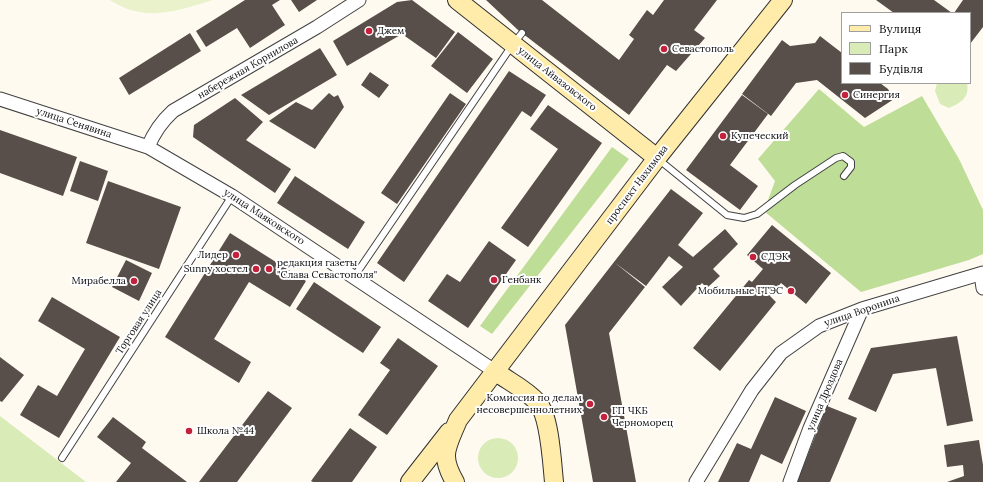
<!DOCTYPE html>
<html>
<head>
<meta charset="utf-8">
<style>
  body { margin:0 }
  #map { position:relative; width:983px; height:482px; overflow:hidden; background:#fffaf0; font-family:Lora,serif }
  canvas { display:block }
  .legend { position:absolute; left:841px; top:12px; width:130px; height:72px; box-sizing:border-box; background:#fff; border:1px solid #9f9f9f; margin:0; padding:5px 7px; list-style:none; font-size:12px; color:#0e0e0e }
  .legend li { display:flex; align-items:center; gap:8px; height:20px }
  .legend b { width:20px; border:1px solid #9f9f9f }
</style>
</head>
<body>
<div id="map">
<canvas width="983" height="482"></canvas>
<ul class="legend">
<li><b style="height:5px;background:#ffecab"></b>Вулиця</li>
<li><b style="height:11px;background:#d9ebb7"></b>Парк</li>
<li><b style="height:11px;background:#584e4a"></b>Будівля</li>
</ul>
</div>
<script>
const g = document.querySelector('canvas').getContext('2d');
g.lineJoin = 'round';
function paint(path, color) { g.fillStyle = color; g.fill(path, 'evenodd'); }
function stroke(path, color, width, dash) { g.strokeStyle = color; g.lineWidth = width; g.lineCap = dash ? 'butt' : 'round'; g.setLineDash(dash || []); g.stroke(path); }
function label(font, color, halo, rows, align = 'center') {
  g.font = font + ' Lora,serif'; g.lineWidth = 4; g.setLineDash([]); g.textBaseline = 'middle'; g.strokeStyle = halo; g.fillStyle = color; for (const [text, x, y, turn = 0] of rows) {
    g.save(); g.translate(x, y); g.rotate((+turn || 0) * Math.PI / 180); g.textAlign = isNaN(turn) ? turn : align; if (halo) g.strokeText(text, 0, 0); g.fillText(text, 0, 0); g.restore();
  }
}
paint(new Path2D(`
  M937 83H967C970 97 961 103 949 108L940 104 935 91Z
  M0 416 86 482H0Z
  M478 458a20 20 0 1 1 40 0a20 20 0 1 1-40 0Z`), '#d9ebb7');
paint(new Path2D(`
  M819 89 864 127 922 96 959 159 983 210V254L969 260 861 292 764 211 775 181 758 159Z
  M612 147 629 159 492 334 480 326Z`), '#bedd96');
paint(new Path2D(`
  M110 0H213C176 11 145 23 110 0Z`), '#e9f2ca');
paint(new Path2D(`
  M245 0H280L272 5 285 25 250 48 237 28 206 47 196 31Z
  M291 0H317L299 12Z
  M412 0 455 32 436 58 402 34 347 66 333 41 397 2Z
  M486 0H542L619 60 634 39 629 35 647 10 653 15 664 0H717L694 30 705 38 676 71 667 65 629 115 518 30Z
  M876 0H934L952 13H894Z
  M963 0H983V27L970 44V13H954Z
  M458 32 493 59 467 93 431 66Z
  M190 33 201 51 129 95 119 78Z
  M820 36 842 53V83H880L888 89 894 99 865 118 817 80 796 83 771 116 742 94 782 40 790 46 815 43Z
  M320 48 337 75 269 115 241 95Z
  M509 71 546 95 531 117 522 111 404 282 377 263Z
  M370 72 389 85 379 98 361 85Z
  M329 93 334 97 338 95 344 107 315 149 269 121 296 102 312 110Z
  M450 93 466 104 397 204 381 193Z
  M742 95 768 114 730 165 758 186 740 210 686 170Z
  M235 98 263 122 246 140 291 169 275 193 193 137 194 125Z
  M548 105 602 143 528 247 501 228 558 149 530 129Z
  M0 130 77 157 63 196 0 173Z
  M80 161 108 171 98 201 70 191Z
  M295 176 365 222 348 249 277 203Z
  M108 181 181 207 159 269 86 243Z
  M671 189 703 213 678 245 693 257 725 229 738 244 713 269 720 276 707 288 702 283 681 306 662 287 683 267 669 256 646 286 614 262Z
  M772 225 831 273 806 304 781 283 770 296 776 302 720 371 693 348 749 280 752 282 763 269 747 255Z
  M230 233 306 281 290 307 249 282 214 339 251 362 239 383 165 337Z
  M489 241 516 260 468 328 428 301 447 274 460 282Z
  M126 260 152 273 139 301 112 287Z
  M614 262 645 287 609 333 636 482H593L565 325Z
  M314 282 381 327 363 353 296 309Z
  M52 297 120 337 59 438 20 415 38 385 57 396 85 349 38 321Z
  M957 336 973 421 947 426 936 368 893 374 876 412 848 399 871 348Z
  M398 338 438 366 387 435 358 415 390 370 380 363Z
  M0 357 24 375 2 402 0 401Z
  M268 391 292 408 237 482H199Z
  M775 397 806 411 782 464 761 454 749 482H718L737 443 751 449Z
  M827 406 857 418 830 482H797Z
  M113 417 146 442 142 448 187 482H116L131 463 97 437Z
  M350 428 377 447 352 482H313L311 481Z
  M979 440 983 465V482H947L964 476 963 465 947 467 944 445Z`), '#584e4a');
const lane = new Path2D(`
  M658 159 727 215 744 218 757 214 795 185 836 158 843 156 851 162V167L844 176
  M354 277 513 44 522 33
  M62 458 232 196`);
const street = new Path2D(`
  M0 99 148 147 232 196 496 372
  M148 147C154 132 161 122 173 111L317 27 359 0
  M981 274 983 288
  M696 482 752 390 781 353 819 326 862 309 983 273
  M790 482 810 428 862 309`);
const secondary = new Path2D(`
  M457 0 657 158
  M496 372C510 382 527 390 538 403 550 417 552 463 554 482
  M410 482 449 432
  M455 482C439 455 447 447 458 420L657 158 783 0`);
stroke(lane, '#414141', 8);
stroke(street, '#414141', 15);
stroke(secondary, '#303030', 20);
stroke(lane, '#fff', 6);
stroke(street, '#fff', 13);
stroke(secondary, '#ffecab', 18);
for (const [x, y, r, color] of [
  [369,31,4,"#c5203c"],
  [664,49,4,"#c5203c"],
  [845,95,4,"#c5203c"],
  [723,136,4,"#c5203c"],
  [236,255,4,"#c5203c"],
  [753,257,4,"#c5203c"],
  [256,269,4,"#c5203c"],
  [269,269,4,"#c5203c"],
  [494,280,4,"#c5203c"],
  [134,281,4,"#c5203c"],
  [791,291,4,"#c5203c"],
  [590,404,4,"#c5203c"],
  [604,417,4,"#c5203c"],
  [189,431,4,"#c5203c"]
]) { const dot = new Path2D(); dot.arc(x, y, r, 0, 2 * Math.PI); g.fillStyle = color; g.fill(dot); stroke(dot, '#fff', 1.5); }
label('10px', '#0e0e0e', '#fff', [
  ["Джем",377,31],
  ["Севастополь",672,49],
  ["Синергия",853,95],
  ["Купеческий",731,136],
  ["Лидер",228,255,"right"],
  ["СДЭК",761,257],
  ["редакция газеты",277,263],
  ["\"Слава Севастополя\"",277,275],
  ["Sunny хостел",248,269,"right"],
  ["Генбанк",502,280],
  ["Мирабелла",126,281,"right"],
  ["Мобильные ГТЭС",783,291,"right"],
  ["Комиссия по делам",582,398,"right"],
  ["несовершеннолетних",582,410,"right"],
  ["ГП ЧКБ",612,411],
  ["Черноморец",612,423],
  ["Школа №44",197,431]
], 'left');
label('10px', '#0e0e0e', '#fff', [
  ["набережная Корнилова",248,68,-30],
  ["улица Айвазовского",557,79,38],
  ["улица Сенявина",74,123,18],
  ["проспект Нахимова",637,185,-53],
  ["улица Маяковского",264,217,33],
  ["улица Воронина",862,311,-19],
  ["Торговая улица",139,322,-57],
  ["улица Дроздова",825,395,-67]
]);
</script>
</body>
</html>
